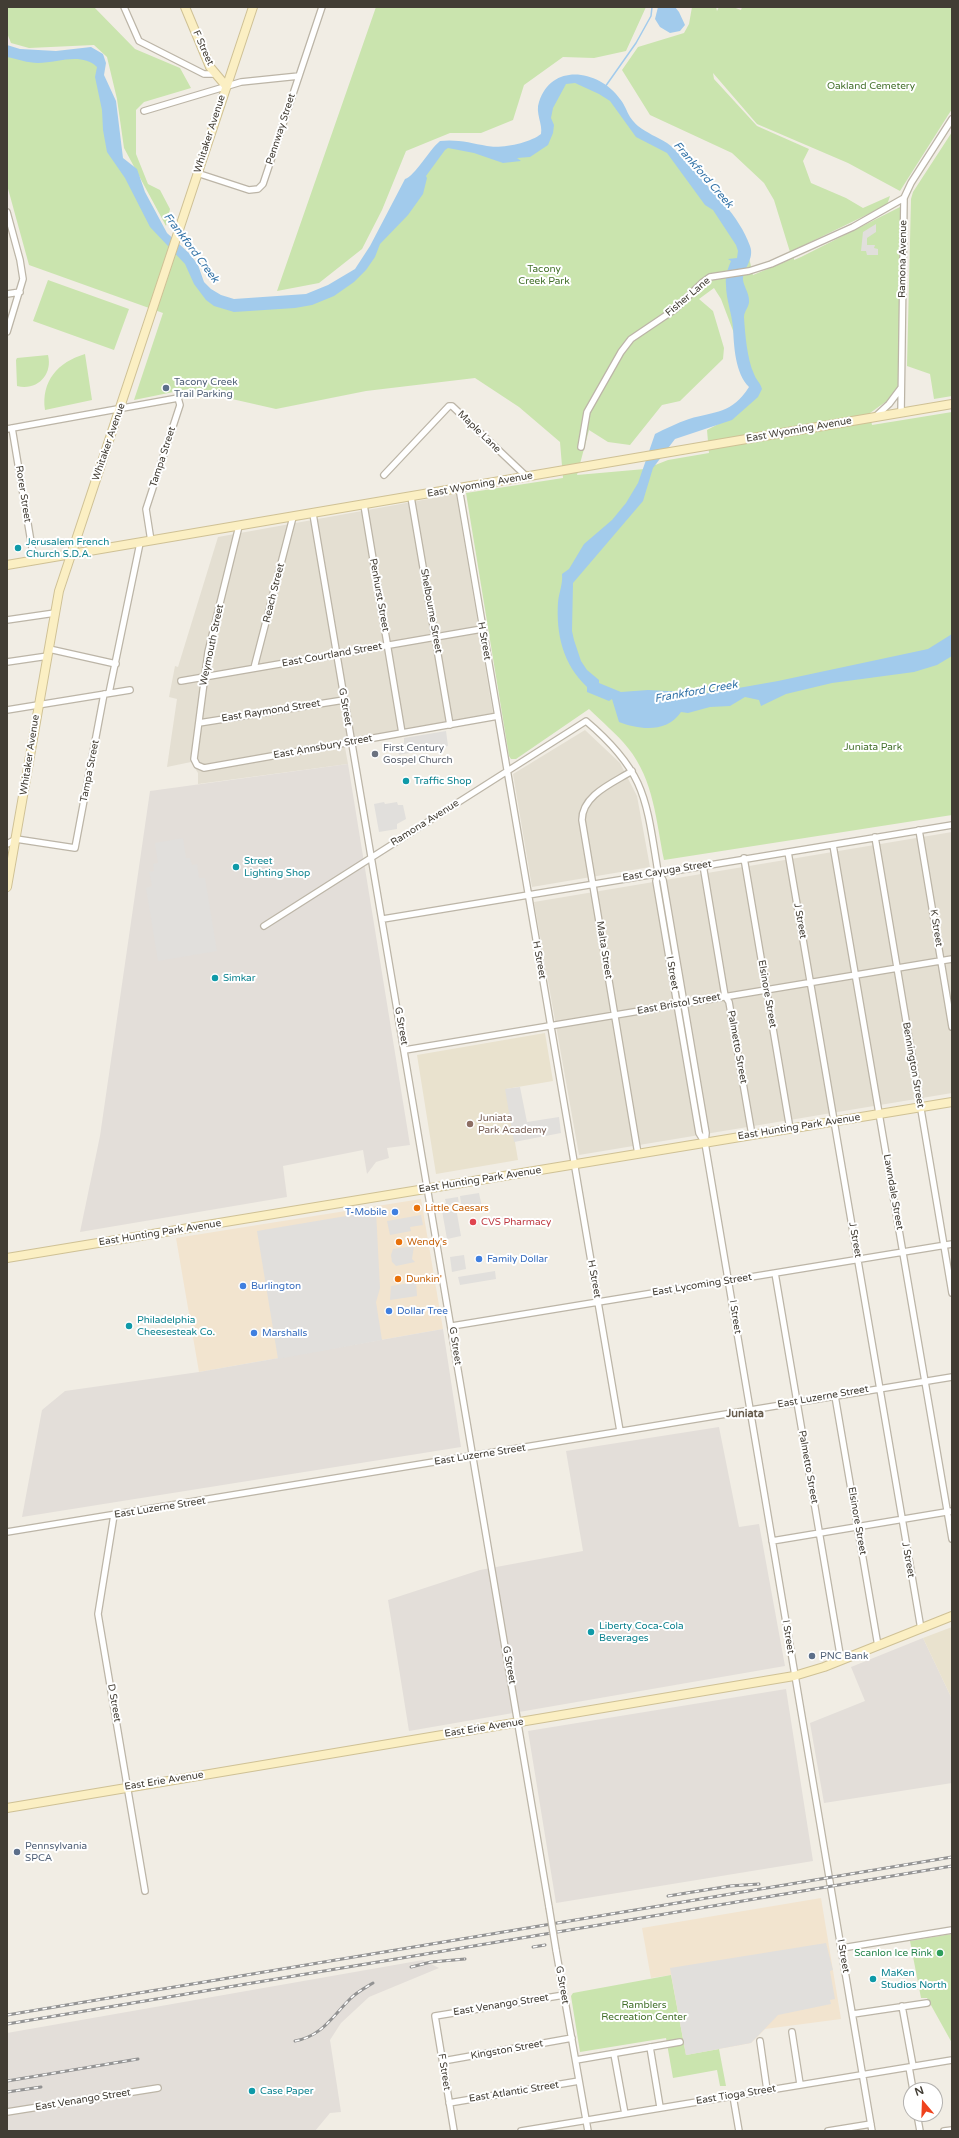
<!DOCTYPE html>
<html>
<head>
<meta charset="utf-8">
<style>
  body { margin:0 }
  #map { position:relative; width:959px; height:2138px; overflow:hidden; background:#f1ede4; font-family:"Varela Round",sans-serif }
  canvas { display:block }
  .frame { position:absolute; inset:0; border:8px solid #423d34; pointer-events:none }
  .north { position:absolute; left:903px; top:2082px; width:40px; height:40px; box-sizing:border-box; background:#fff; border:1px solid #b3b1ae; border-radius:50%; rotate:341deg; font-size:11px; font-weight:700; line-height:16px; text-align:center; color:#423d34 }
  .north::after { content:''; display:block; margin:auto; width:14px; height:18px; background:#ef421d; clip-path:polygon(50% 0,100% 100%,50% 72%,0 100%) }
</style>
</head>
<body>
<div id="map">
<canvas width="959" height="2138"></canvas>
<div class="frame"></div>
<div class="north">N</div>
</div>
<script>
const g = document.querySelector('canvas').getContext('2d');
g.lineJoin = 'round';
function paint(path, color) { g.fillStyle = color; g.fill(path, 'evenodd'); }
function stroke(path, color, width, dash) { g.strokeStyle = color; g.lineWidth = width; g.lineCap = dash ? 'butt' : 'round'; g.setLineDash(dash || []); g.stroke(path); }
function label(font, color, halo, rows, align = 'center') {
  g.font = font + ' "Varela Round",sans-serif'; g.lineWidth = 4; g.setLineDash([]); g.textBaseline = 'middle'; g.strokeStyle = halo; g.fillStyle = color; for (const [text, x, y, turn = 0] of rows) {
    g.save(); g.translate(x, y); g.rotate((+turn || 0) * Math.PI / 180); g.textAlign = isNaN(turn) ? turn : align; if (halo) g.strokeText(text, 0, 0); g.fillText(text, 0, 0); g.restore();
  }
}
paint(new Path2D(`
  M456 494 493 713 344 742 348 764 198 784V773L191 762 167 767 177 699 169 697 175 666 178 667 218 537Z
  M585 730 620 763 637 796 650 867 532 887 513 774Z
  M952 832V1093L579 1155 534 902Z`), '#e4dfd2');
paint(new Path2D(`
  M421 1199 443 1329 199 1372 176 1238Z
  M821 1898 841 2019 765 2029 751 2043 686 2055 671 1975 651 1978 642 1928Z`), '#f2e4cf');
paint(new Path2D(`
  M348 764 410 1145 387 1148 389 1158 376 1162 367 1174 363 1150 283 1166 287 1197 80 1232 100 1136 150 791Z
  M443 1329 461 1447 22 1517 42 1410 65 1391 199 1372Z
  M719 1427 739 1527 759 1524 785 1666 409 1731 388 1600 480 1570 583 1551 566 1451Z
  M923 1638 952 1699V1783L824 1803 810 1723 865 1701 851 1667Z
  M786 1689 813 1861 556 1903 528 1731Z
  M423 1960 439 1968 369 1997 341 2023 330 2040 341 2112 330 2113 315 2131H7V2033Z`), '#e3ded9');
paint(new Path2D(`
  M545 1033 553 1081 506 1089 518 1160 436 1174 417 1055Z
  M952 1627V1699L923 1638Z`), '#e9e2ce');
paint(new Path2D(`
  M7 7H94L135 49 180 68 191 88 144 102 136 110V154L148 184 160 190 170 209 166 226 124 148 117 99 107 57 94 45 29 48 11 43 7 33Z
  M376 7H646L626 51 594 58 563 57 524 85 513 120 481 133H450L406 151 382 210 362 249 319 283 277 291Z
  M692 7H716L717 11 719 7H733L741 10 742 7H952V109L900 191 848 163 757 124 713 73 714 79 757 126 809 149 803 161 811 183 846 198 863 208 890 196 887 205 790 252 774 200 764 183 732 153 650 115 622 70 638 47 684 33 689 24Z
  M7 49 95 54 113 145 157 221 214 296 236 307 301 303 352 278 396 205 401 190 442 143 501 152 550 136 548 91 567 78 595 82 631 124 665 144 747 249 753 275 794 258V260L801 257 900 207 901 304 898 389 891 398 870 413 872 425 952 412V815L664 860C656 821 654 780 628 748 617 734 602 722 589 709L516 759H511L509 756 466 493 563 478 560 442 519 407 475 378 366 391 276 409 188 389 134 400 163 313 29 265 7 185ZM714 288 721 299 754 386 726 420 707 430 709 453 668 460 645 469 577 475 589 430 608 442 630 445 662 405 680 401 723 359 724 348 713 311 699 299Z
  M952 132V396L934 399 930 374 907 366 911 199 913 192Z
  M48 280 129 309 114 350 33 321Z
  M85 354 92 400 45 410C41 381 58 362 85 354Z
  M48 355C53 375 37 391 17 386L16 360 17 358Z
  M952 1934V2043L927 1998H921L910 1941Z
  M671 1975 686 2055 719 2049 726 2086H720L717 2070 673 2078 666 2038 580 2052 571 1996 573 1993Z`), '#cae4ae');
paint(new Path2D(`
  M876 224V232L867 238V245H875L874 248 878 249V255H867L866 251H861L863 232Z
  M446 731 448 746 399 755 397 744 404 743V738Z
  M384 802 385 804 397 802 398 805H403L406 819 397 824V829L379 832 374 804Z
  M183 838 186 858H190L192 865 197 864 199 878H205L217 951 158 961 146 888 152 886 149 872 154 871 153 864 158 863 155 843Z
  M520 1087 527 1122 559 1117 561 1133 514 1142 505 1089Z
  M479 1193 482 1207 462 1211 460 1196Z
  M458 1197 460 1211H458L457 1207 452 1209 456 1208 461 1236 447 1239 441 1205 446 1203 445 1199Z
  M376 1211 380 1288 376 1302 382 1340 278 1359 257 1231Z
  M421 1215 423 1225 410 1227 411 1231 390 1235 387 1221Z
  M413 1246H414L412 1259 415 1262 396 1266 392 1262 391 1255 393 1249Z
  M464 1255 466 1269 452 1272 450 1257Z
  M495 1271 496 1279 460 1285 458 1277Z
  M416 1282 417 1296 390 1300 391 1286Z
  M826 1943 833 1970 830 1971 835 1999 830 2000 831 2004 778 2015 751 2043 686 2055 670 1968Z`), '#e1dfdc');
paint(new Path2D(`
  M658 7H675L679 12 685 25 680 31 670 33 660 27 655 19Z
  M7 45 20 49 56 51 91 47 103 54 106 63 104 75 116 101 123 158 137 169 145 192 167 233 190 254 198 265 204 282 211 289 221 295 234 299 306 294 328 285 355 269 370 246 405 179C415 176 429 150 440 141 457 139 471 143 487 146 501 149 530 143 541 134 543 124 535 113 539 102 552 62 599 70 620 99 628 109 626 115 638 126 647 133 657 137 667 143 676 149 684 161 692 169 713 192 739 215 750 246 755 259 742 270 743 280 744 287 749 293 749 300 750 306 744 311 744 317 745 333 747 359 754 374 756 380 760 382 762 389L758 397 732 420 675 439 653 468 643 501 573 583 572 631 574 640 581 661 587 670 599 680V683L621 692 648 690 710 693 778 681 914 652 928 649 952 634V656L937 665 914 672 832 683 786 694 761 706 759 700 745 697 730 706 710 707 688 713 681 712C667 733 640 730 619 722L612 699 609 701 587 692V687C563 664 556 635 558 602 559 592 563 584 562 574L569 569 584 544 612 520 626 503 638 483 655 434C665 429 677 423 689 419 715 411 732 414 749 387 735 373 734 346 733 328 732 314 726 299 726 285 725 276 728 268 731 261L728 259 737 258 738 251 736 245 713 210 705 205 667 153 636 137 610 101 599 94 575 83 566 84 553 108 551 118 554 125 553 133 548 145 530 157 517 158 521 161 503 163 474 153 448 148 445 150 426 176 427 178 423 194 408 215 380 244 375 257 366 270 354 282 334 296 312 305 295 308 234 312 214 306 206 300 194 284 185 264 150 227 125 178 107 152 103 130 102 110 95 77 97 67C81 52 58 63 38 63 28 63 17 59 7 57Z`), '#a2cbec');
stroke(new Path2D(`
  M605 87 636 43 651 16 652 7`), '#a2cbec', 1.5);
const street = new Path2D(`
  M124 7 139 41 204 74H216
  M144 111 241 82 299 76
  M197 173 249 190 258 189 263 184 322 7
  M7 212 20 260 23 279 7 332
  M7 294 20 292
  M901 413 904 198 911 183 952 119
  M875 417 889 404 901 388
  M12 428 34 560
  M7 429 178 398 180 405 146 509 151 541
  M581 447 587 412 621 352 631 339 674 310 703 282 710 277 749 271 771 264 853 227 904 198
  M384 475 449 406H452L526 476
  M459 488 620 1431
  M411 497 450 725
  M364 505 402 733
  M313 514 549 1907
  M239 526 208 652 194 759 197 765 204 768 498 716
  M7 620 55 613
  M49 649 116 664
  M7 662 48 656
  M254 668 293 517
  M181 681 482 629
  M109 693 140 543
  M7 710 130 690
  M199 723 344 700
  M632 771C613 783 582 795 582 820L638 1154
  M919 830 952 1027
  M875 837 952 1293
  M7 844 16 839 75 848 104 694
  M833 845 952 1539
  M788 852 921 1629
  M744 858 790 1129
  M703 865 725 996 729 1002 752 1135
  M658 872 656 881 699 1133 705 1143
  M383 919 952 825
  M264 926 586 721C646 772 646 799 658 872L663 880 706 1133 705 1143 872 2131
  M405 1050 952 959
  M775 1273 841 1660
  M452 1326 952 1244
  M835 1396 878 1646
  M114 1515 98 1614 145 1891
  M7 1532 952 1377
  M772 1541 952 1511
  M842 1948 952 1930
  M556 1950 588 2131
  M902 2006 913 2066
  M853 2014 927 2003
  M792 2032 800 2084
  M760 2041 767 2090
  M650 2047 660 2107
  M614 2054 625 2114
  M576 2060 680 2042
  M443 2061 572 2038
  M909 2067 913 2090
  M733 2096 739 2131
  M449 2103 579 2081
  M7 2112 158 2088
  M917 2114 920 2131
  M454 2131 435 2016 564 1995
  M521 2131 952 2060
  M828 2131 871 2124
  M944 2131 952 2130`);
const secondary = new Path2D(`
  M185 7 210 67 226 86
  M7 565 952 404
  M7 887 59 591 253 7
  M7 1258 952 1102
  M7 1808 794 1676 824 1667 952 1616`);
stroke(street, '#bcb5a7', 8);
stroke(secondary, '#cfc195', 10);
stroke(street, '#fff', 5.5);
stroke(secondary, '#fbefc3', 8);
const rail = new Path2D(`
  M668 1896 730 1886 759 1884
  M533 1947 545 1945
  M411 1967 431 1962 465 1959
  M7 2015 952 1857
  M7 2024 952 1866
  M295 2041C322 2036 332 2017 350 1999 357 1992 365 1988 373 1983
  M7 2081 138 2059
  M7 2092 41 2087`);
stroke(rail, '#939393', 3);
stroke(rail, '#fff', 1.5, [4.5]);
const streetBridge = new Path2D(`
  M549 1907 556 1950`);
stroke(streetBridge, '#bcb5a7', 8, []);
stroke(streetBridge, '#fff', 5.5);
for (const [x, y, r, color] of [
  [166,388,4,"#5c6f8a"],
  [18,548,4,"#0f9aa8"],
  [375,754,4,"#6b7280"],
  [406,781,4,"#0f9aa8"],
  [236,867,4,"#0f9aa8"],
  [215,978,4,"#0f9aa8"],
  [470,1124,4,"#8d6e63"],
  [417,1208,4,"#e8710a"],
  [395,1212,4,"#3f7fe0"],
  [473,1222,4,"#e0444e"],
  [399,1242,4,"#e8710a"],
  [479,1259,4,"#3f7fe0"],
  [398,1279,4,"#e8710a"],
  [243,1286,4,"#3f7fe0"],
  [389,1311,4,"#3f7fe0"],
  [129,1326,4,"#0f9aa8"],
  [254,1333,4,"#3f7fe0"],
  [591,1632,4,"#0f9aa8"],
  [812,1656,4,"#5c6f8a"],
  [17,1852,4,"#5c6f8a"],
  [940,1953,4,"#2e9e5b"],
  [873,1979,4,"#0f9aa8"],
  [252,2091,4,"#0f9aa8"]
]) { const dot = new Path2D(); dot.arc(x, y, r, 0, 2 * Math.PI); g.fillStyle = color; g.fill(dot); stroke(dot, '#fff', 1.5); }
label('10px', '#423d34', '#fff', [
  ["F Street",203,48,66],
  ["Pennway Street",281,129,-72],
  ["Whitaker Avenue",210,134,-72],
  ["Ramona Avenue",903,259,-89],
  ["Fisher Lane",688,297,-40],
  ["East Wyoming Avenue",799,430,-10],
  ["Maple Lane",479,432,44],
  ["Whitaker Avenue",109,442,-71],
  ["Tampa Street",163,457,-72],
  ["East Wyoming Avenue",480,485,-10],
  ["Rorer Street",23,494,81],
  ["Reach Street",274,593,-76],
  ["Penhurst Street",379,595,80],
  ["Shelbourne Street",431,611,80],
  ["H Street",484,641,80],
  ["Weymouth Street",212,645,-78],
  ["East Courtland Street",332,655,-10],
  ["G Street",345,707,80],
  ["East Raymond Street",271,711,-9],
  ["East Annsbury Street",323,747,-10],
  ["Whitaker Avenue",30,755,-81],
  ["Tampa Street",90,771,-79],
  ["Ramona Avenue",425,823,-32],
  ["East Cayuga Street",667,871,-9],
  ["J Street",800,921,80],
  ["K Street",936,928,81],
  ["Malta Street",604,950,81],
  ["H Street",539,960,80],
  ["I Street",672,973,80],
  ["Elsinore Street",767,994,80],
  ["East Bristol Street",679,1004,-10],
  ["G Street",401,1026,80],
  ["Palmetto Street",737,1047,80],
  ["Bennington Street",913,1065,80],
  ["East Hunting Park Avenue",799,1127,-9],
  ["East Hunting Park Avenue",480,1180,-9],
  ["Lawndale Street",893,1192,80],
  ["East Hunting Park Avenue",160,1233,-9],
  ["J Street",855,1240,80],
  ["H Street",594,1279,80],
  ["East Lycoming Street",702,1285,-9],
  ["I Street",735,1317,81],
  ["G Street",455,1346,81],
  ["East Luzerne Street",823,1397,-10],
  ["East Luzerne Street",480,1455,-9],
  ["Palmetto Street",808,1467,80],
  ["East Luzerne Street",160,1508,-9],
  ["Elsinore Street",857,1521,80],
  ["J Street",908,1560,80],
  ["I Street",788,1637,81],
  ["G Street",509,1665,80],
  ["D Street",114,1703,80],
  ["East Erie Avenue",484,1728,-9],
  ["East Erie Avenue",164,1781,-9],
  ["I Street",843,1956,80],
  ["G Street",562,1985,80],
  ["East Venango Street",501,2005,-9],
  ["Kingston Street",507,2050,-10],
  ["F Street",444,2072,81],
  ["East Atlantic Street",514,2092,-9],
  ["East Tioga Street",736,2095,-9],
  ["East Venango Street",83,2100,-9]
]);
label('10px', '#43702b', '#fff', [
  ["Oakland Cemetery",871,86],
  ["Tacony",544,269],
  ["Creek Park",544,281],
  ["Juniata Park",873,747],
  ["Ramblers",644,2005],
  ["Recreation Center",644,2017]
]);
label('10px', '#4e5e75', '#fff', [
  ["Tacony Creek",174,382],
  ["Trail Parking",174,394],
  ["PNC Bank",820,1656],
  ["Pennsylvania",25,1846],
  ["SPCA",25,1858]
], 'left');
label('10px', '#0d838f', '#fff', [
  ["Jerusalem French",26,542],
  ["Church S.D.A.",26,554],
  ["Traffic Shop",414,781],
  ["Street",244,861],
  ["Lighting Shop",244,873],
  ["Simkar",223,978],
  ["Philadelphia",137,1320],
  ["Cheesesteak Co.",137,1332],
  ["Liberty Coca-Cola",599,1626],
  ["Beverages",599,1638],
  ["MaKen",881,1973],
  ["Studios North",881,1985],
  ["Case Paper",260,2091]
], 'left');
label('10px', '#5b616d', '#fff', [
  ["First Century",383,748],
  ["Gospel Church",383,760]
], 'left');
label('10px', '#785e54', '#fff', [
  ["Juniata",478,1118],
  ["Park Academy",478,1130]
], 'left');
label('10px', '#c56008', '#fff', [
  ["Little Caesars",425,1208],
  ["Wendy's",407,1242],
  ["Dunkin'",406,1279]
], 'left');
label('10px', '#366cbe', '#fff', [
  ["T-Mobile",387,1212,"right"],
  ["Family Dollar",487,1259],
  ["Burlington",251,1286],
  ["Dollar Tree",397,1311],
  ["Marshalls",262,1333]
], 'left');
label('10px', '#be3a42', '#fff', [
  ["CVS Pharmacy",481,1222]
], 'left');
label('10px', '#27864d', '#fff', [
  ["Scanlon Ice Rink",932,1953]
], 'right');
label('italic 11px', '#3474a8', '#fff', [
  ["Frankford Creek",703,175,49],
  ["Frankford Creek",191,248,53],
  ["Frankford Creek",696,692,-10]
]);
label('bold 11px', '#655b4c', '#fff', [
  ["Juniata",745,1414]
]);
</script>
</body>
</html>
